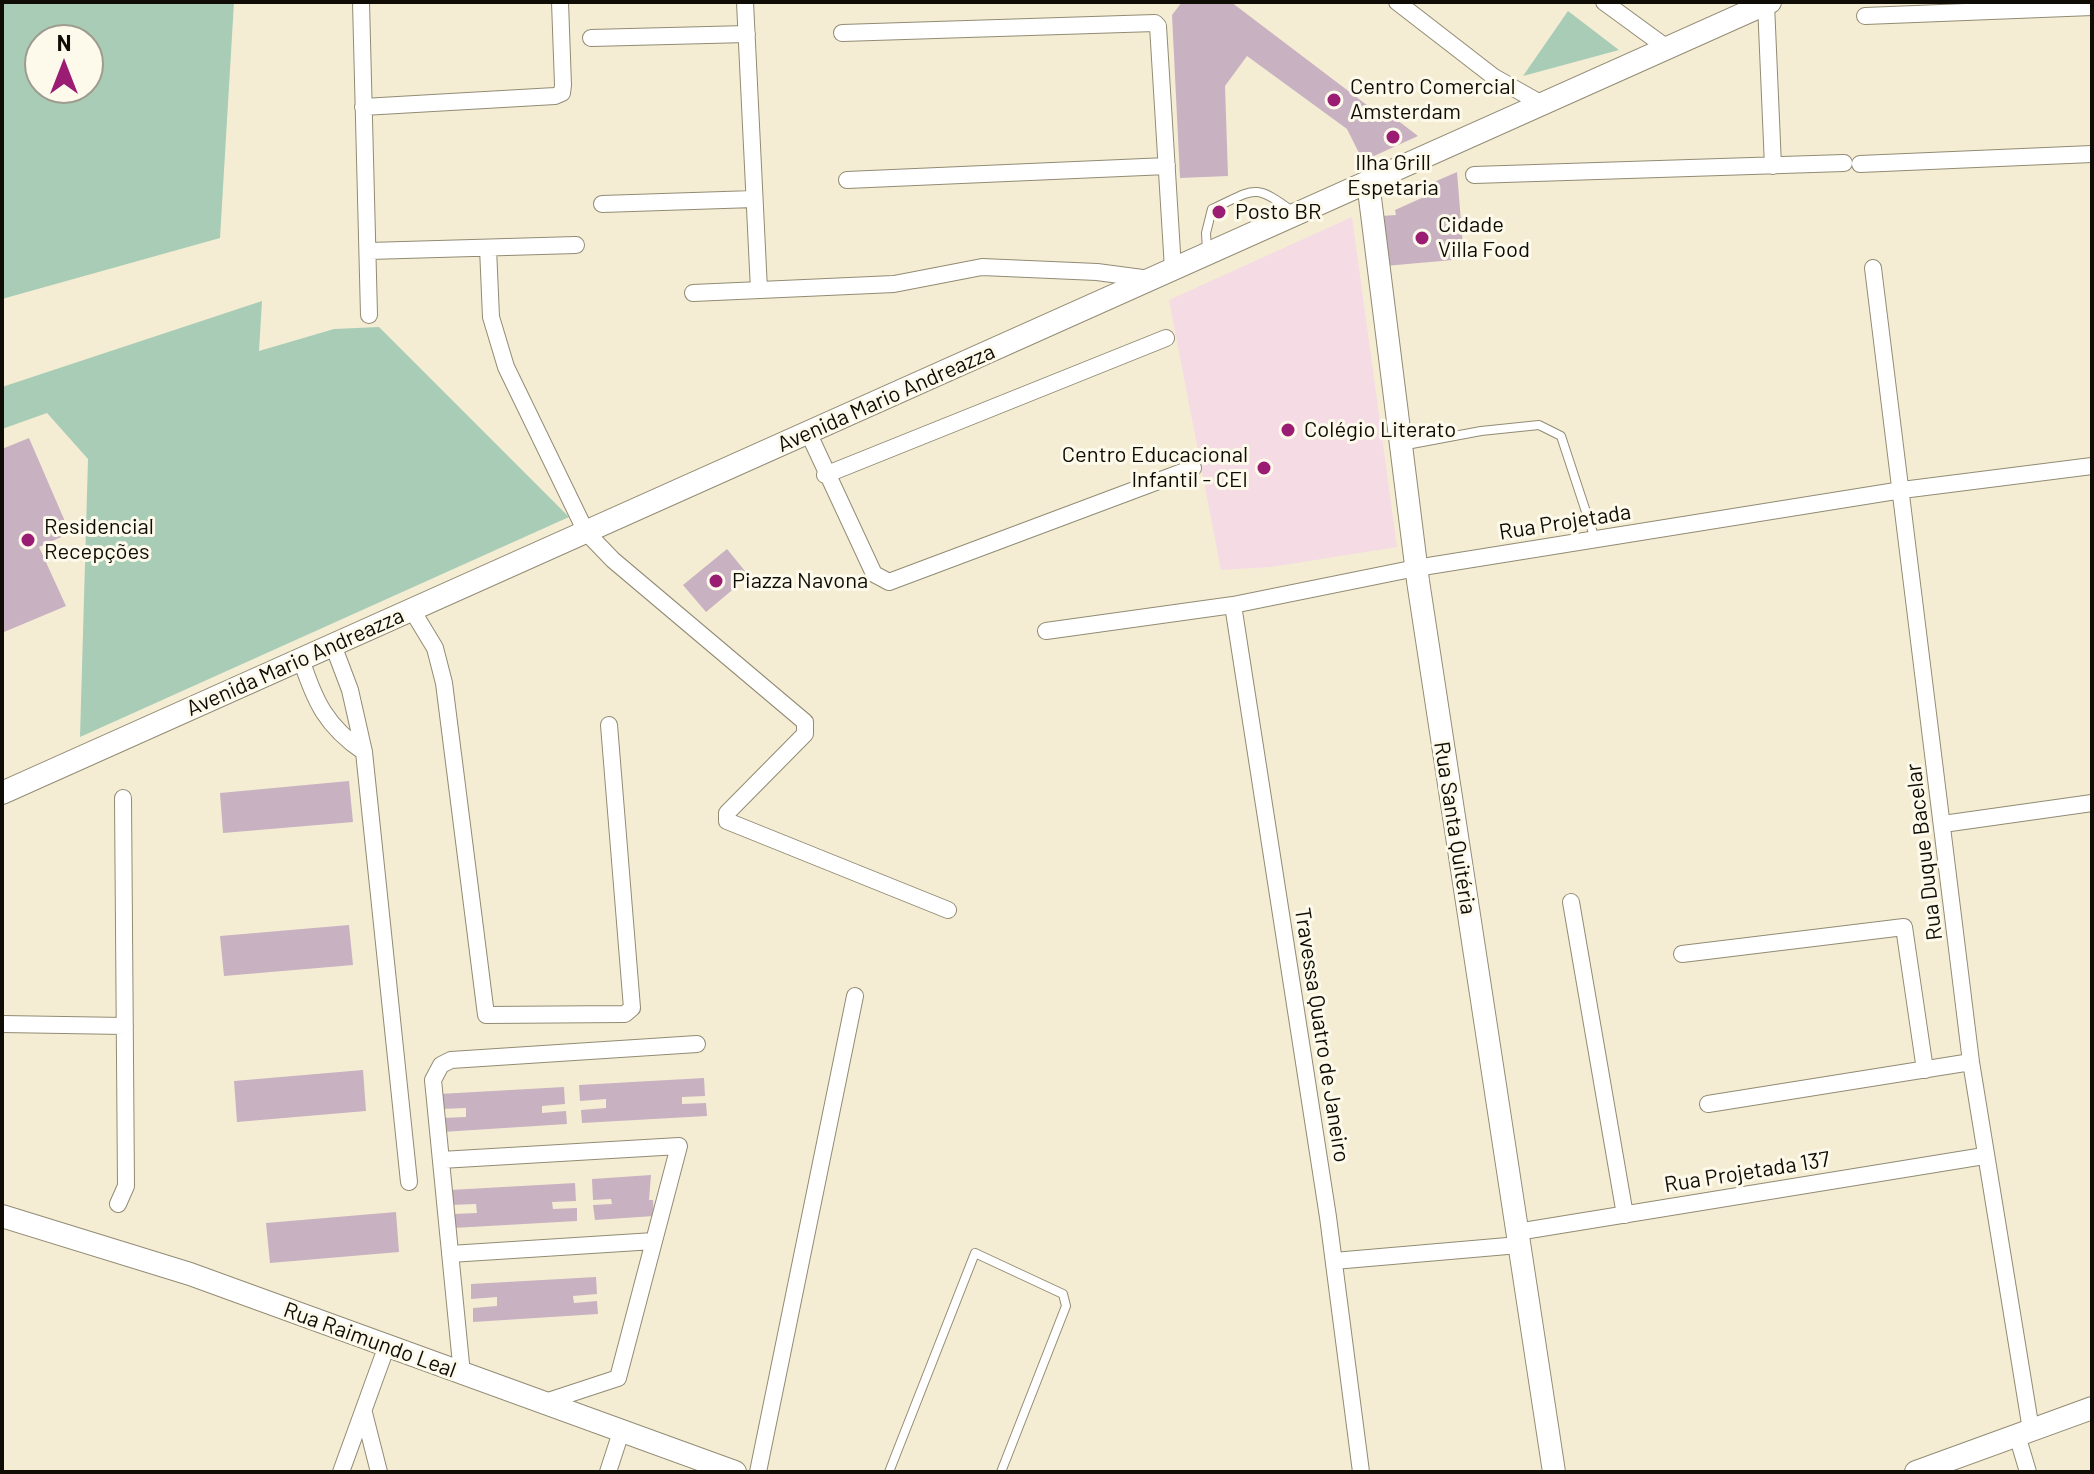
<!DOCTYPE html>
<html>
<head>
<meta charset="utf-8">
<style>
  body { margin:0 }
  #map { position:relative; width:2094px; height:1474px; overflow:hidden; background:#f4edd3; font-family:Barlow,sans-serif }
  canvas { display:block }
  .frame { position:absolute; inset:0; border:4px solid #0e0c05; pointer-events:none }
  .north { position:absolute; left:24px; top:24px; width:80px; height:80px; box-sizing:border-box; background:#fefaeb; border:2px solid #9e9b8f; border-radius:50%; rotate:0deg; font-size:22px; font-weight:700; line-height:32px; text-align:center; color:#0e0c05 }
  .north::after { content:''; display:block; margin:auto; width:28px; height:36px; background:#9a1c73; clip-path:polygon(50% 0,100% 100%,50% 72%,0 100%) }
</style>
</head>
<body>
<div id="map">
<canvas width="2094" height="1474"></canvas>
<div class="frame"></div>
<div class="north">N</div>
</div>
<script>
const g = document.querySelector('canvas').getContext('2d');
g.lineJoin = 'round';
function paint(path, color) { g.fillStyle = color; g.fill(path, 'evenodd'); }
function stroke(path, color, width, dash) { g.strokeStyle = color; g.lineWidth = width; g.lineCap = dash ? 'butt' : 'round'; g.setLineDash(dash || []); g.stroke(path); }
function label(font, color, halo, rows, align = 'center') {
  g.font = font + ' Barlow,sans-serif'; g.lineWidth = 6; g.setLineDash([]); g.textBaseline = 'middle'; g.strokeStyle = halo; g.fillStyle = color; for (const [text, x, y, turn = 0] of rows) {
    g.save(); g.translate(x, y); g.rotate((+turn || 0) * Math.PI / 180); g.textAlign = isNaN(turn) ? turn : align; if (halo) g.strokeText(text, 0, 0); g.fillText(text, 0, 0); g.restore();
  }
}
paint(new Path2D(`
  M1352 217 1397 547 1271 567 1221 570 1169 300Z`), '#f4dbe4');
paint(new Path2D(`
  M2 2H234L220 238 2 299ZM40 40H88V88H40Z
  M1568 11 1619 50 1523 76Z
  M262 301 259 351 334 329 379 327 569 517 80 737 88 459 47 413 2 429V387Z`), '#a8ccb6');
paint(new Path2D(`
  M1182 2H1231L1380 115 1384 110 1418 136 1363 161 1347 129 1247 56 1225 86 1228 176 1180 178 1172 15Z
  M1457 172 1464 259 1385 266 1381 216 1396 215 1395 210 1435 192 1434 182Z
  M29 438 70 533 39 547 66 606 4 632 2 449Z
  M727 549 749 576 706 612 683 585Z
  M349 781 353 822 223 833 220 793Z
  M349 925 353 965 224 976 220 936Z
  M363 1070 366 1111 237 1122 234 1081Z
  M704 1078 705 1096 682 1097V1104L706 1103 707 1116 582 1123 581 1110 606 1108V1099L580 1101 579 1085Z
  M564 1087 565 1104 542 1106V1113L566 1111 567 1124 442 1132 441 1118 466 1117V1108L440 1109 439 1094Z
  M651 1175 649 1200H653L654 1216 595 1220 593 1205 612 1204 611 1199 593 1200 592 1179Z
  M575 1183 576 1201 552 1202 553 1209 577 1208V1221L453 1228 452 1214 477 1213 476 1204 451 1205 450 1190Z
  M396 1212 399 1252 270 1263 266 1223Z
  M596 1277 597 1294 573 1296 574 1303 597 1301 598 1314 473 1322V1308L497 1306V1297L471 1299V1284Z`), '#c8b1c1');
const lane = new Path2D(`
  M1207 251 1206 233 1212 209C1254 190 1253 182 1292 211
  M1401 446 1481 431 1539 425 1561 436 1595 539
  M889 1472 975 1253 1063 1294 1066 1306 1001 1472`);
const street = new Path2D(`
  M361 2 369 315
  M745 2 759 290
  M1397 2 1494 77 1542 104
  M1604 2 1667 48
  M1766 4 1773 166
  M1865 16 2092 7
  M842 33 1155 23 1158 26 1173 269
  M591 38 747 34
  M363 107 555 96 562 93 563 85 560 2
  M1860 164 2092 154
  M1474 175 1844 163
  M847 180 1167 166
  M602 204 754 199
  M488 248 491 317 506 367 586 532 613 560 805 722V734L727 813V821L948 910
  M369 251 576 245
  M1873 268 1971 1062 2031 1430
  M693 293 894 284 982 267 1097 272 1150 279
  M808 432 874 574 889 582 1193 468
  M825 475 1166 338
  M1233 605 1328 1217 1361 1472
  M412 610 435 648 444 683 486 1015 625 1014 632 1008 609 725
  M1046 631 1233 605 1416 568 1902 490 2092 466
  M333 645 350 690 364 752 409 1182
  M301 659C315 702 326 726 364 752
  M1943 824 2092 803
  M1571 902 1625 1215
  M1682 954 1904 927 1925 1070
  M2 1024 125 1026
  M1708 1104 1971 1062
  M441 1160 679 1146 618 1378 545 1402
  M118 1204 126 1186 123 798
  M1517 1232 1984 1156
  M450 1254 654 1241
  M1334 1261 1519 1245
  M462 1374 433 1080 441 1065 451 1060 697 1044
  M364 1413 379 1472
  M2017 1435 2028 1472
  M341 1472 386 1348
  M608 1472 622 1429
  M758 1472 855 996`);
const secondary = new Path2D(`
  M1368 182 1418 581 1554 1472
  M2 793 1770 2
  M2 1216 190 1274 735 1472
  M1916 1472 2092 1408`);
stroke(lane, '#928b74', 10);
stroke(street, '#928b74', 18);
stroke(secondary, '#928b74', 24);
stroke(lane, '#fff', 8);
stroke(street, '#fff', 16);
stroke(secondary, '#fff', 22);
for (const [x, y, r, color] of [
  [1334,100,8,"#9a1c73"],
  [1393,137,8,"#9a1c73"],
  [1219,212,8,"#9a1c73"],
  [1422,238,8,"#9a1c73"],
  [1288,430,8,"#9a1c73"],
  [1264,468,8,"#9a1c73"],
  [28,540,8,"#9a1c73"],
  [716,581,8,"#9a1c73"]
]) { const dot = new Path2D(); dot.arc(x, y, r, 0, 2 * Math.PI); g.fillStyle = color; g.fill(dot); stroke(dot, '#fefaeb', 3); }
label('22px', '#0e0c05', '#fefaeb', [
  ["Centro Comercial",1350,87],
  ["Amsterdam",1350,112],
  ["Ilha Grill",1393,163,"center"],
  ["Espetaria",1393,188,"center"],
  ["Posto BR",1235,212],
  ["Cidade",1438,225],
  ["Villa Food",1438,250],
  ["Colégio Literato",1304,430],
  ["Centro Educacional",1248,455,"right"],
  ["Infantil - CEI",1248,480,"right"],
  ["Residencial",44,527],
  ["Recepções",44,552],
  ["Piazza Navona",732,581]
], 'left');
label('22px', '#0e0c05', '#fefaeb', [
  ["Avenida Mario Andreazza",886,398,-24],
  ["Rua Projetada",1565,522,-9],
  ["Avenida Mario Andreazza",295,662,-24],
  ["Rua Santa Quitéria",1455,828,81],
  ["Rua Duque Bacelar",1924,852,-97],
  ["Travessa Quatro de Janeiro",1322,1035,81],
  ["Rua Projetada 137",1747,1172,-9],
  ["Rua Raimundo Leal",370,1340,20]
]);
</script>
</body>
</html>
